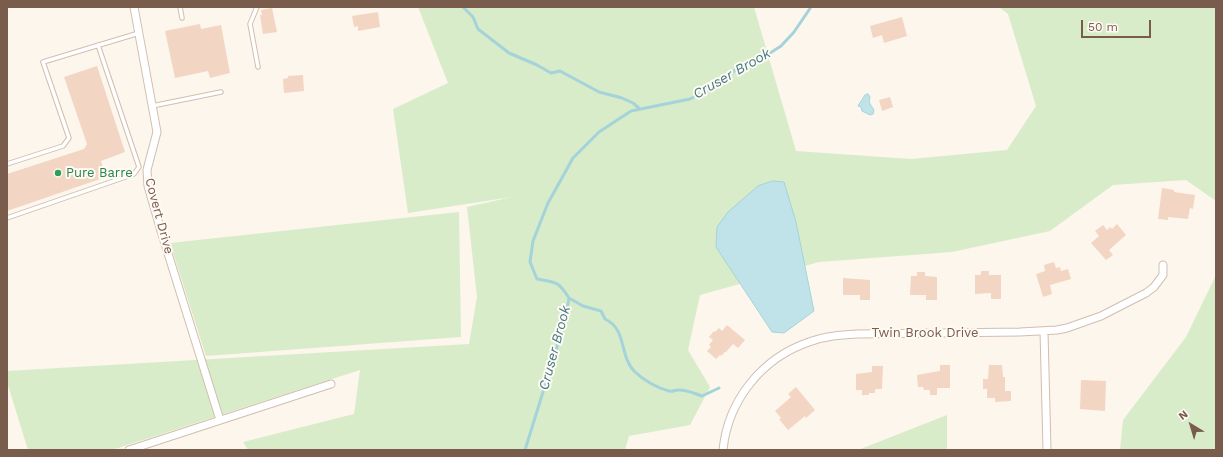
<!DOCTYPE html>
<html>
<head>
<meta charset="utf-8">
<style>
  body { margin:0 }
  #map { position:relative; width:1223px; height:457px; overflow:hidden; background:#fdf6ec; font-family:"Work Sans",sans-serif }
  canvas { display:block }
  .frame { position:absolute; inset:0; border:8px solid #7a5c4d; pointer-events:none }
  .north { position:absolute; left:1171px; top:405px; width:40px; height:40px; -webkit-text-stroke:3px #fffaf3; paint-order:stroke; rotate:322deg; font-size:11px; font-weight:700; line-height:16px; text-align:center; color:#7a5c4d }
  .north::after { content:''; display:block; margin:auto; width:14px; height:18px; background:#7a5c4d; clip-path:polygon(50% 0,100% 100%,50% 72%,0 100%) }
  .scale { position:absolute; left:1081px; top:20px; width:70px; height:18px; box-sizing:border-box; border:2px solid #7a5c4d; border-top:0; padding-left:5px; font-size:12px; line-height:14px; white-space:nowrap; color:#7a5c4d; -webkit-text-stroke:3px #fffaf3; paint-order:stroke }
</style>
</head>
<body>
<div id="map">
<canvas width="1223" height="457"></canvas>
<div class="frame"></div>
<div class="north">N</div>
<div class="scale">50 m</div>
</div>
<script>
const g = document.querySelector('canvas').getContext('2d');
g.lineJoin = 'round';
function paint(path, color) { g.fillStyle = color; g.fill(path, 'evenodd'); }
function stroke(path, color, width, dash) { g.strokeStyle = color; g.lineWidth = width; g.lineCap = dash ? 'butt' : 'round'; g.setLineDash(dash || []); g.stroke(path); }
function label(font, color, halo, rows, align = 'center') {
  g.font = font + ' "Work Sans",sans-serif'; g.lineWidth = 4; g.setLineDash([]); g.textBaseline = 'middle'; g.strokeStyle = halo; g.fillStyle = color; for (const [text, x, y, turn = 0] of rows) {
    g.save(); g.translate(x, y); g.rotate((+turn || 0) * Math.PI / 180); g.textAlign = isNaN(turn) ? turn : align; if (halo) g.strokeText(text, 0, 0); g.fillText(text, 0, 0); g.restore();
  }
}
paint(new Path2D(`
  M418 7H754L796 151 911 159 1007 150 1036 106 1008 14 999 7H1216V201L1186 180 1113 185 1050 231 952 252 819 262 700 295 688 350 710 387 690 425 629 436 625 450H248L243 442 354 414 360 370 112 450H28L7 382V371L469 344 477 297 467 207 512 197 408 213 393 109 448 83Z
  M459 212 461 337 206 356 170 243Z
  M1216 275V450H1120L1123 420 1186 337Z
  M947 415V450H858Z`), '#d8ecc9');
const water = new Path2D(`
  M868 94 870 97C868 103 871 105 874 110L873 114 870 115 862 111 861 107 858 106 865 95Z
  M773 181 784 182 796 222 814 311 784 333 772 332 716 247 717 227 728 212 758 186Z`);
paint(water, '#bfe3e8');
stroke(water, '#a5d3da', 1);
stroke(new Path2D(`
  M463 7 473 17 478 29 509 53 537 65 551 73 560 71 599 92 622 98 633 103 640 109
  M569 298 583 306 601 311 605 319C627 329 619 355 634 371 643 380 657 388 669 391 673 392 674 390 678 390 686 389 695 394 702 396L719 388
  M525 450 565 321 569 298C558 281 556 282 537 279L530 262 533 241 548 203 573 158 599 132 631 111 690 99 713 88 729 75 743 64 767 55 781 46 794 32 811 7`), '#a5d3da', 3);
paint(new Path2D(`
  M272 8 277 32 263 34 260 15H262L261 10Z
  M378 12 380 27 358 31V26L354 27 352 16Z
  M902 17 907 36 884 43 882 35 873 38 870 26Z
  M200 24 201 29 221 25 230 73 210 78 208 71 175 78 165 31Z
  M97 66 125 152 101 161 106 177 7 211V174L84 149 87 144 64 77Z
  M303 75 304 91 284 93 283 79 288 78V76Z
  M890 97 893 107 882 111 879 100Z
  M1162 188 1174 190V192L1195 195 1193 209 1190 208 1188 219 1168 217V220L1158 219Z
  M1117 224 1126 235 1109 250 1113 255 1106 260 1091 243 1099 236 1095 231 1103 225 1107 230 1110 227 1112 229Z
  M1054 262 1056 268 1060 267 1061 271 1068 269 1071 279 1050 285 1052 294 1043 297 1036 274 1045 271 1044 265Z
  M981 271H989V275H1001V299H991V293L975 294V275H981Z
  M917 272H925V276L937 277V300H926V295H910L911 276H917Z
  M843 278 870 280V300H860V295H843Z
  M727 325 745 340 738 348 733 344 726 352H725L721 356 720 355 716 359 707 351 711 347 709 345 713 340 709 337 714 331 715 332 719 328 722 331Z
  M940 365H950V388H937V395H930V390H924L923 387H918L917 375 940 371Z
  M989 365H1002L1003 377H1005V391H1011V401L995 402V398H987V389H983V379H988Z
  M872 366H883L882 389H875V393H869V395H862V390H856V374L872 372Z
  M1081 380 1106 381 1105 411 1080 409Z
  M796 387 815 410 806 418 805 416 788 430 779 419 781 418 775 411 791 397 788 394Z`), '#f3d5c3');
const lane = new Path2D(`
  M180 7 182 18
  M257 7 250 24 258 67
  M152 106 221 92
  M7 164 63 146 69 138 43 62 139 33
  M7 218 134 174 139 167 98 45`);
const street = new Path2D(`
  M134 7 157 132 147 170 148 186 161 231 220 420
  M1044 331 1047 450
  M129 450 331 384
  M723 450C728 400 762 358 809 342 825 336 841 335 857 334L1020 332 1057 330 1067 328 1101 316 1146 293 1154 287 1163 275V265`);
stroke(lane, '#d1beb0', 5.5);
stroke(street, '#d1beb0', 9);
stroke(lane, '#fff', 3.5);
stroke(street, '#fff', 7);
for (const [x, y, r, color] of [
  [58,173,4,"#2e9e5b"]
]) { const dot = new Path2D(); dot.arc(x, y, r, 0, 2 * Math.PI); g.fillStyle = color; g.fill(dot); stroke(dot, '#fffaf3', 1.5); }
label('13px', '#27864d', '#fffaf3', [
  ["Pure Barre",66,173]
], 'left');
label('13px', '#7a5c4d', '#fffaf3', [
  ["Covert Drive",159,216,75],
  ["Twin Brook Drive",925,333]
]);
label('italic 14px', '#437c86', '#fffaf3', [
  ["Cruser Brook",732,74,-30],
  ["Cruser Brook",555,348,-75]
]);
</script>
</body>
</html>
